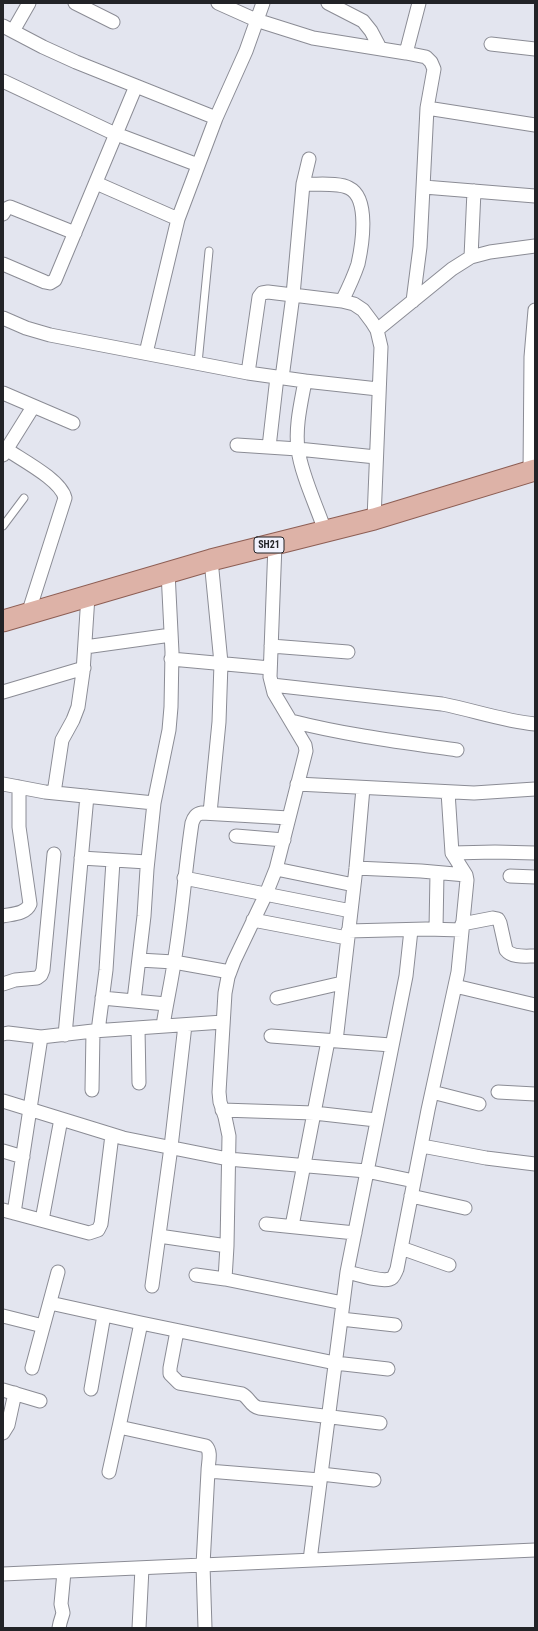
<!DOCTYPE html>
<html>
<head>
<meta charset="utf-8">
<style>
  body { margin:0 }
  #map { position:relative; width:538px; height:1631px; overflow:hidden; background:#e3e5ef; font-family:"Roboto Condensed",sans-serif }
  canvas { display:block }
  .frame { position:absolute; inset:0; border:4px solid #222327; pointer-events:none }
</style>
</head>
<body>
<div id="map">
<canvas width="538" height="1631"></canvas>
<div class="frame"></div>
</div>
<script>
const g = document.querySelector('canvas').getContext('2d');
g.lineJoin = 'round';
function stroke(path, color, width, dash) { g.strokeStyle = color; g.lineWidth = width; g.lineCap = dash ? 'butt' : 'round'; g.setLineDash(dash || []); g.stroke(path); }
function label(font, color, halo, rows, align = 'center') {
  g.font = font + ' "Roboto Condensed",sans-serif'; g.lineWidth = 3; g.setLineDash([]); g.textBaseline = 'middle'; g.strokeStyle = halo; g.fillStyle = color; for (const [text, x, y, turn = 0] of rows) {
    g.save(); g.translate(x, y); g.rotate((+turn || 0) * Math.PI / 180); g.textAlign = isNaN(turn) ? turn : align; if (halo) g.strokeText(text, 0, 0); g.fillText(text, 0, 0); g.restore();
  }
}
const service = new Path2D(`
  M198 363 209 251
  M3 526 24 498`);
const minor = new Path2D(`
  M75 3 113 22
  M218 3 256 20 313 38 406 53 426 57 431 62 434 69 427 108 420 247 413 301
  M328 3 363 21 371 31 380 48
  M3 26 43 47 76 62 216 118
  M13 31 29 3
  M491 44 535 49
  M406 53 419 3
  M3 81 111 132 198 165
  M427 108 535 125
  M96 183 178 219
  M303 184C315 185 339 182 349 188 370 198 362 246 358 264 354 276 348 289 342 301
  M424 187 535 196
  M3 214 6 209 10 207 75 233
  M471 257 474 191
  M3 264 45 282 50 283 55 280 136 86
  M3 318 26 328 50 335 248 373 305 381 378 389
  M377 330 452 269 471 257 490 252 535 246
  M146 353 178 219 216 118 246 51 263 3
  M248 373 259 297 262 293 268 292 342 301 354 304 363 310 372 322 377 330 381 347 374 519
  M282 378 293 295 303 184 309 159
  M305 381C301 403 295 427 298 449 301 474 317 507 325 531
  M3 393 73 423
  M237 445 298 449 376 457
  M269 447 277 377
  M6 449C22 460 61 480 65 498L28 614
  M3 455 33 407
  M530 472 531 357 535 310
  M275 544 270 677 274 693 305 745 306 751 276 869 266 894 234 961 228 977 225 993 219 1092 220 1102 225 1117 229 1136 227 1246 225 1279 343 1303
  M271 646 348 652
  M85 647 171 635
  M171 659 270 668
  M272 685 442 704C473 710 504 721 535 724
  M3 692 84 668
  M291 721C346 735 401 742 457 750
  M3 784 45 792 154 803
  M297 784 474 793 535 789
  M54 793 62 740 73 720 78 707 83 672 88 596
  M210 813 219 722 221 663 211 560
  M236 836 284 840
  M452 853 495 852 535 853
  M81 858 147 862
  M356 868 421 871 466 875
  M276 869 354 885
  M510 876 535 877
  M184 878 351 911
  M3 916C12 914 26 914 30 904L19 827V787
  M253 920 347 938
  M462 924 493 918 498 919 500 923 506 950C512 958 526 956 535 956
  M436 929 437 873
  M348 931 426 929 462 930
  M139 960 174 962 230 972
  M3 984 15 980 37 978 41 975 43 970 54 854
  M455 986 535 1005
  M102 998 166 1004
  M277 998 342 983
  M134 1000 144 916 147 869 154 803 169 730 171 707 172 652 168 572
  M163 1026C166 1005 171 984 174 963 182 917 185 869 192 823 194 817 196 814 202 813L289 818
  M138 1028 139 1083
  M98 1031 106 970 113 861
  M3 1034 8 1033 41 1037 93 1031 223 1022
  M65 1035 87 796
  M271 1036 391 1045
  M336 1041 356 868 363 788
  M92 1090 93 1031
  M432 1092 479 1104
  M498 1092 535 1094
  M3 1101 123 1138 228 1159 366 1171 414 1181
  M222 1110 314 1113 376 1120
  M422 1146 486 1158 535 1164
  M3 1151 23 1157
  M411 1196 465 1208
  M3 1210 89 1233 98 1230 101 1224 112 1135
  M14 1213 41 1037
  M42 1220 61 1119
  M266 1224 355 1233
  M292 1226 328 1041
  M159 1236 227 1246
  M401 1248 449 1265
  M347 1272C357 1274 380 1282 390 1279 394 1278 395 1273 397 1269L428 1110 458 972 467 880 466 875 452 853 448 792
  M196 1275 225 1279
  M152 1286 171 1147 185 1025
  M50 1303 141 1323 335 1363 388 1369
  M3 1316 43 1326
  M341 1319 395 1325
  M141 1323 119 1427 206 1446C212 1452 208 1463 208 1471L320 1480
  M177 1331 170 1368V1374L179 1383 242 1394C250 1398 250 1406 259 1408L380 1423
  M32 1368 58 1272
  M91 1389 104 1315
  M3 1390 40 1401
  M3 1433 8 1425 15 1393
  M109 1472 119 1427
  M321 1474 374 1480
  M310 1560 347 1272 406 976 411 930
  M3 1574 535 1550
  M59 1628 60 1623 63 1613 61 1604 64 1572
  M139 1628 142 1568
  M205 1628 203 1565 208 1471`);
const primary = new Path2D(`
  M3 621 211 560 374 519 535 470`);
stroke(service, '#8b8c95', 9);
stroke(minor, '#8b8c95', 15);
stroke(primary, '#8d5e54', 23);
stroke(service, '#fff', 7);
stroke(minor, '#fff', 13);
stroke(primary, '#ddb2a7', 21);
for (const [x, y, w] of [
  [269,545,30]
]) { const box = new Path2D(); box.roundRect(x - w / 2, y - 8, w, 16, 3); g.fillStyle = '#f1f2fd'; g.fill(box); stroke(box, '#222327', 1); }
label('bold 10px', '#222327', null, [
  ["SH21",269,545]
]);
</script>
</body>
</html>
